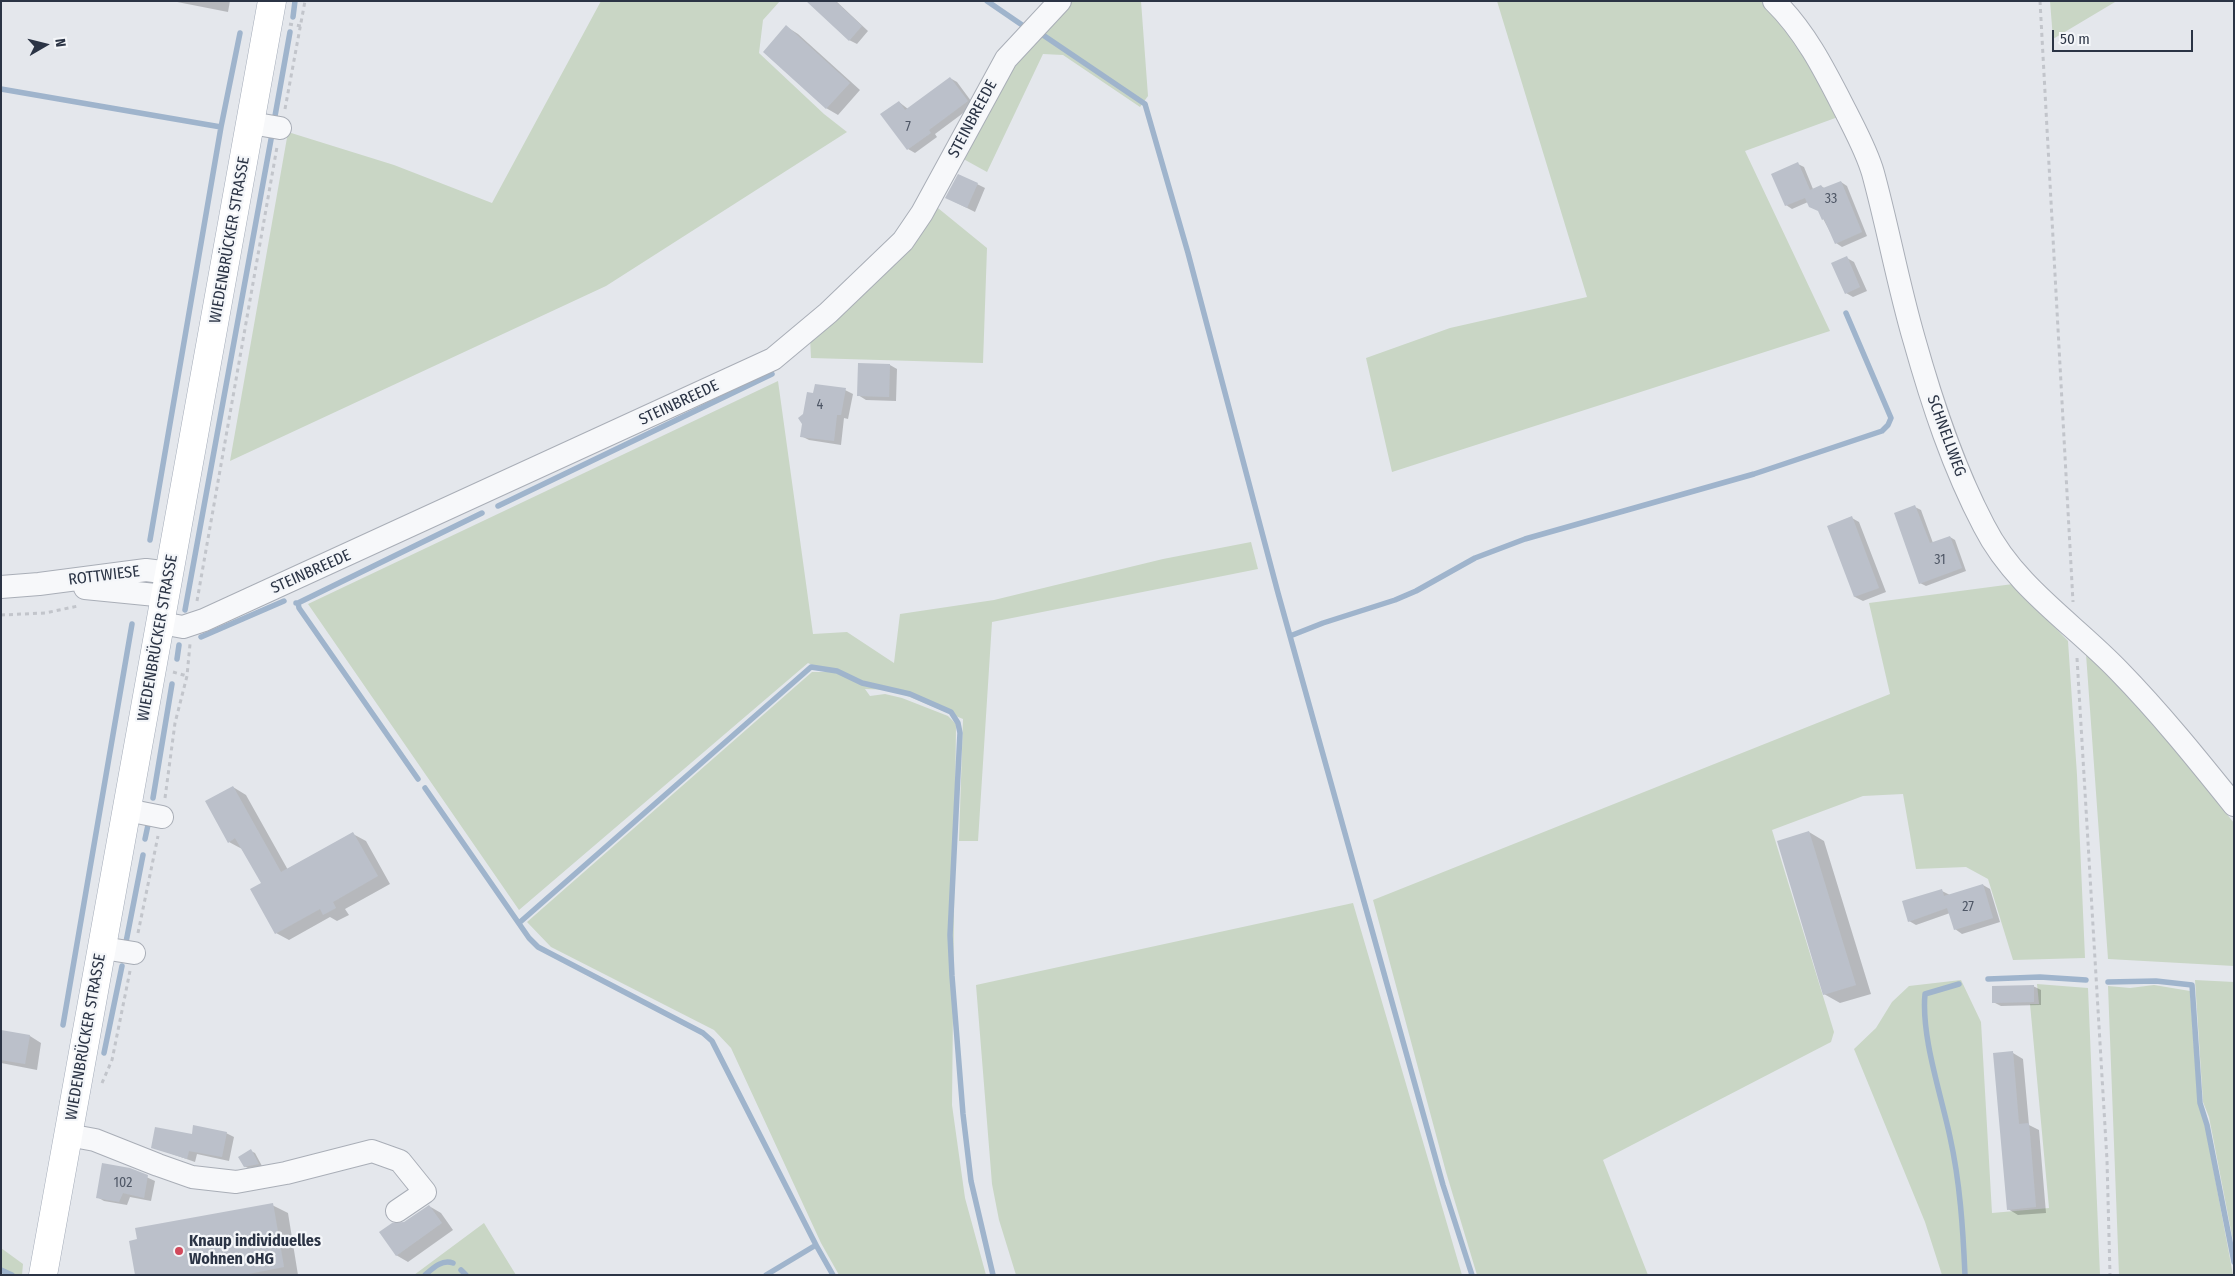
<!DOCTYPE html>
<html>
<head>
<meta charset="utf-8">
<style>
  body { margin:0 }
  #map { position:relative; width:2235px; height:1276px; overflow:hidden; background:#e4e7ec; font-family:"Fira Sans Condensed",sans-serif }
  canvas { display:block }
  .frame { position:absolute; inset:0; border:2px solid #2b3445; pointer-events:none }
  .north { position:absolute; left:20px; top:20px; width:50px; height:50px; -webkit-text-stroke:4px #f4f6f9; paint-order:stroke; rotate:82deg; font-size:14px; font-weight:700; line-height:20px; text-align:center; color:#2b3445 }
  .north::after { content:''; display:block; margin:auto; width:18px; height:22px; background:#2b3445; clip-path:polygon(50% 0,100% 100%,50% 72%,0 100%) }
  .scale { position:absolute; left:2052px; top:30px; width:141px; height:22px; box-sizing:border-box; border:2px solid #2b3445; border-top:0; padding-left:6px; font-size:15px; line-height:18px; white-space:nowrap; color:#2b3445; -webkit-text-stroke:4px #f4f6f9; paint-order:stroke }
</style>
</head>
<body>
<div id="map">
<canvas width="2235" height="1276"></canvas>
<div class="frame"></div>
<div class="north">N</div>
<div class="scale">50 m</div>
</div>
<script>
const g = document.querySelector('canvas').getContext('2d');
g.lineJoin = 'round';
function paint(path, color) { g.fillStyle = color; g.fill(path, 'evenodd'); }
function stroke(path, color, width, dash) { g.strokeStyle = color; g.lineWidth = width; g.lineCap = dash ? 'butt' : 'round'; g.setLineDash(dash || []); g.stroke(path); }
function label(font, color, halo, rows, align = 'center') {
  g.font = font + ' "Fira Sans Condensed",sans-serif'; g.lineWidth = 4.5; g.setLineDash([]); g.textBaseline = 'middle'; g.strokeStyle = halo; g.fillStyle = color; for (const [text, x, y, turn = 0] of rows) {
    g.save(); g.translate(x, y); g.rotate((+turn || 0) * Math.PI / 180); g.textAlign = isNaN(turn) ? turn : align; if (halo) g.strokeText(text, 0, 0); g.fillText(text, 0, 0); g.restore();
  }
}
paint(new Path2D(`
  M601 1H780L763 20 759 53 824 114 847 132 606 286 230 461 288 132 394 165 492 203Z
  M1071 1H1141L1148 96 1140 107 1063 55 1043 54 987 172 958 156 1010 64Z
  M1497 1H1761C1794 36 1816 76 1838 117L1745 151 1830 331 1392 472 1366 358 1450 328 1587 297Z
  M2050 1H2113L2115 2 2053 39Z
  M933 204 987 248 983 363 811 358 810 337Z
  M778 381 813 634 847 632 894 663 900 614 994 600 1163 559 1251 542 1258 569 992 622 978 841H959L963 719 893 690 865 689 870 696 885 694 902 698 948 716 956 724 952 1105 965 1198 986 1275H839L821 1243 731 1048 714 1030 551 947 527 922 812 672H827L808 663 519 910 308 604Z
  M2013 584 2068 641 2077 775 2085 958 2013 960 1988 879 1966 867 1916 869 1903 794 1863 796 1772 830 1834 1032 1831 1042 1603 1160 1648 1275H1477L1446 1172 1373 900 1890 694 1869 603Z
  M2086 654 2111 678 2169 742 2234 823V966L2108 959Z
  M1353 903 1462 1275H1016L999 1220 992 1184 976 985Z
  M1961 980 1981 1022 1992 1213 2049 1208 2030 1004H2039L2037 984 2088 988 2100 1275H1942L1925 1222 1854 1049 1876 1028 1892 1002 1909 986Z
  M2195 980 2234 982V1246L2209 1117 2203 1102Z
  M2154 985 2190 991 2198 1103 2204 1119 2233 1275H2119L2108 986 2130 988Z
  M484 1223 516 1275H414Z
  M1 1248 23 1264 22 1275H1Z`), '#c9d6c5');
paint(new Path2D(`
  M172 1H230L228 12Z
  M810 1H836L868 31 857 44 849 40Z
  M787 27 798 34 860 90 838 115 826 108Z
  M950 78 957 82 974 105 935 134 937 137 915 153 908 149 882 114 899 102 908 109Z
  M1798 164 1804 167 1813 189 1821 186 1826 189 1841 182 1847 186 1867 236 1842 247 1836 243 1819 211 1808 202 1792 209 1786 205Z
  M959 175 985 188 975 212 947 198Z
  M1847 258 1854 262 1867 291 1853 297 1846 293Z
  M890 365 897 369 896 401 866 400 858 395Z
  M845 390 853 394 848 419 844 418 841 445 809 440 801 436 804 415 814 394Z
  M1915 507 1921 510 1933 543 1950 537 1955 540 1966 571 1926 586 1920 583Z
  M1852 518 1859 522 1886 592 1863 601 1855 597 1829 526Z
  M233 787 246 795 288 870 353 834 366 841 390 884 345 909 349 915 337 921 330 917 289 940 276 933 263 884 242 849 229 842Z
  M1809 832 1824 841 1871 994 1840 1003 1824 994Z
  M1983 885 1990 889 2000 922 1962 934 1955 929 1950 913 1916 925 1909 921 1942 891 1950 895Z
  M2033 986 2041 990V1005L2001 1006 1993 1002Z
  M1 1032 30 1036 41 1043 37 1070 1 1063Z
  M2013 1053 2023 1059 2029 1125 2039 1130 2046 1213 2018 1215 2008 1209Z
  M226 1133 234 1137 229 1161 197 1154 195 1162 152 1147 193 1135Z
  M251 1151 255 1153 262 1166 248 1168 244 1166Z
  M129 1169 155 1181 151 1201 130 1197 127 1205 104 1201 97 1197Z
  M272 1205 288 1213 298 1275H136Z
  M429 1206 441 1213 453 1230 408 1262 396 1255 405 1223Z`), '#0003');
stroke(new Path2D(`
  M987 1 1025 27
  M293 17 295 1
  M1040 33 1145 104 1188 253 1278 593 1443 1185 1472 1275
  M1 89 221 127
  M275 116 290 32
  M498 506 772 374
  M150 540 221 127 240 33
  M296 603H298L299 608 418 779
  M298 603 482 513
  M185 610 272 134
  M1290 636 1323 623 1395 600 1416 591 1475 558 1525 539 1754 474 1882 431 1888 425 1891 418 1846 313
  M201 637 284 601
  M177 659 179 645
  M425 788 529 938 538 947 703 1033 712 1041 816 1245
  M153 798 172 684
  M145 839 148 825
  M519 923 811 667 837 671 862 683 910 694 951 712 958 723 960 733 950 935 952 976 963 1114 971 1181 993 1275
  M126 942 143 855
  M1988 979 2040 977 2086 980
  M2108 982 2156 981 2192 985 2200 1103 2207 1125 2234 1262
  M1959 984 1925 994C1921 1037 1941 1094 1950 1137 1960 1182 1963 1229 1965 1275
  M63 1025 132 624
  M104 1053 122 966
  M1 1270 12 1275
  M461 1270 466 1275
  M425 1275C433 1268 442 1259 453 1263
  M766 1275 816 1245 833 1275`), '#9fb4cc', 5.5);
paint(new Path2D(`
  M806 1H835L862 26 849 41Z
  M786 25 850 83 826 109 763 52Z
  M950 77 968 101 929 130 931 133 907 150 880 114 899 101 905 110Z
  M1798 162 1810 190 1821 185 1823 188 1841 181 1862 232 1835 244 1824 219 1822 220 1818 211 1809 207 1805 198 1785 206 1771 174Z
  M958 174 978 183 967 208 945 198Z
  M1847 256 1860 287 1845 294 1831 263Z
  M858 363 890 364 889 397 857 396Z
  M815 384 846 388 841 415H837L834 441 800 437 802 424 798 418 803 414 807 392 813 393Z
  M1915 505 1930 543 1950 536 1962 568 1919 584 1894 513Z
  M1852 516 1879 588 1854 597 1827 526Z
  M233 786 281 872 353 832 378 876 333 902 336 908 323 915 320 909 275 934 250 889 261 883 235 838 228 843 205 801Z
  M1809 831 1856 985 1823 995 1777 841Z
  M1983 884 1993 918 1954 930 1947 908 1908 922 1902 901 1942 889 1944 896Z
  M2034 985V1002L1992 1003V986Z
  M1 1030 30 1035 25 1064 1 1060Z
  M2013 1051 2019 1124 2029 1123 2036 1207 2007 1210 1993 1053Z
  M193 1125 227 1132 222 1157 189 1151 187 1159 151 1148 155 1127 192 1134Z
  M251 1149 259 1164 244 1167 238 1157Z
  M102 1163 130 1168 148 1175 144 1198 123 1193 119 1202 96 1198Z
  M273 1203 284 1267 243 1275H135L129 1241 137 1239 135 1228Z
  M429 1205 442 1223 396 1256 379 1232 392 1223 404 1222Z`), '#bbc0ca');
const minor = new Path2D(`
  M1774 1C1806 32 1826 73 1846 112 1856 132 1867 152 1873 173 1888 228 1898 284 1914 339 1932 403 1953 467 1984 526 2015 587 2073 623 2119 671 2160 713 2197 759 2234 805
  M251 123 280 128
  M1 587 39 584 146 570 170 573
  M85 588 166 596
  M161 623 183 627 204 620 773 359 828 313 903 241 922 213 1006 59 1060 1
  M127 810 162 817
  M103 948 134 953
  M68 1135 95 1140 158 1165 192 1177 236 1182 286 1173 372 1151 400 1161 425 1192 397 1211`);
const major = new Path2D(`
  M43 1275 272 1`);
stroke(minor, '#a9aeb7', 24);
stroke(major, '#a3abb8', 29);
stroke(new Path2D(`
  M2040 1 2073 602
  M289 24 301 26
  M285 109 305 1
  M197 601 277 147
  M1 615 45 613 78 606
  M2077 658 2107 1160 2110 1275
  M173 672 187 676
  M165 798 175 723 187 676 190 644
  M138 933 158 836
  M102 1083 112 1060 130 971`), '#c2c5cb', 3, [4, 4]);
stroke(minor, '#f7f8fa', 22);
stroke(major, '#fff', 28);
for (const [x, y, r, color] of [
  [179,1251,5,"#d1495b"]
]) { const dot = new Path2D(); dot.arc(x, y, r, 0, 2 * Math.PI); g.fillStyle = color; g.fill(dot); stroke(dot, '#f4f6f9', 2); }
label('14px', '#4f5766', null, [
  ["7",908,127],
  ["33",1831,199],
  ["4",820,405],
  ["31",1940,560],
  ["27",1968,907],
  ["102",123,1183]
]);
label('16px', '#2b3445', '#f4f6f9', [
  ["STEINBREEDE",973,119,-62],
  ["WIEDENBRÜCKER STRASSE",230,240,-80],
  ["STEINBREEDE",679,403,-25],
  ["SCHNELLWEG",1946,436,70],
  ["STEINBREEDE",311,572,-24],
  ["ROTTWIESE",104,576,-7],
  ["WIEDENBRÜCKER STRASSE",158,638,-80],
  ["WIEDENBRÜCKER STRASSE",86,1037,-80]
]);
label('bold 16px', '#2b3445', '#f4f6f9', [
  ["Knaup individuelles",189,1242],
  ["Wohnen oHG",189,1260]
], 'left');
</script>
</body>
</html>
